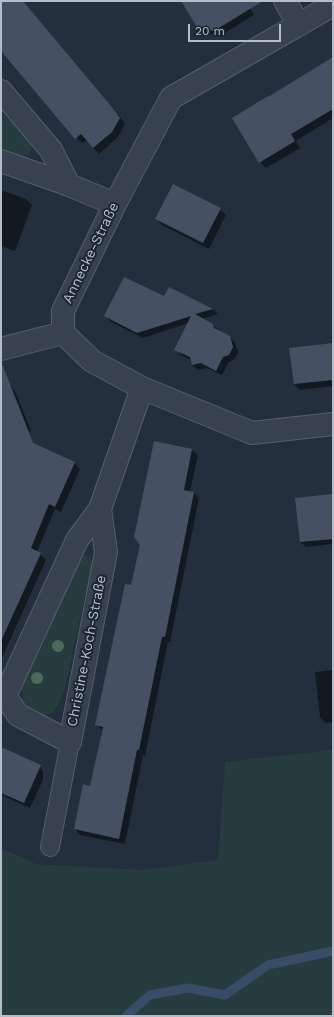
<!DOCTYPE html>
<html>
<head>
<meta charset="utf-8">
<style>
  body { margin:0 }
  #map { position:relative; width:334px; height:1017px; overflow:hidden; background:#242f3e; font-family:"Work Sans",sans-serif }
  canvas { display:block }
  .frame { position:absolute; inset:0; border:2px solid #b4bcc9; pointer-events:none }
  .scale { position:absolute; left:188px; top:24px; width:93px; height:18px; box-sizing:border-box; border:2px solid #b4bcc9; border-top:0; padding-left:5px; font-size:12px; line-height:14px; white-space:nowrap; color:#b4bcc9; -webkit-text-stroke:3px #1d2633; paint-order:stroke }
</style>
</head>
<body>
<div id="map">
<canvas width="334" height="1017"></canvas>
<div class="frame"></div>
<div class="scale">20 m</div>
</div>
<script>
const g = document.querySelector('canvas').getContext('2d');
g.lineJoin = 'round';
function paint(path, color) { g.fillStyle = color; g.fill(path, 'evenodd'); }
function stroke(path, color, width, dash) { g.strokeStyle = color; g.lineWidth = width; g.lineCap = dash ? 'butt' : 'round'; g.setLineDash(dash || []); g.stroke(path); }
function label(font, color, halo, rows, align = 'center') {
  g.font = font + ' "Work Sans",sans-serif'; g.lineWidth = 4; g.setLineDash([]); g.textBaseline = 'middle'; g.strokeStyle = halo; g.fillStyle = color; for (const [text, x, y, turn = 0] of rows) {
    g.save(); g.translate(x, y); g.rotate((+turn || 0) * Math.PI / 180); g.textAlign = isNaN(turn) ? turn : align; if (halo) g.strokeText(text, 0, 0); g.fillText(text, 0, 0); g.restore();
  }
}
paint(new Path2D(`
  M1 112 27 139 32 147 29 155C16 159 13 158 1 153Z
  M83 554 90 557 92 564 64 692 54 712 43 716 32 713 23 702 22 685 77 560Z
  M333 750V1016H1V848L36 864 143 870 218 860 225 762Z`), '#263c3f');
paint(new Path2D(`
  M1 1H23L118 114 125 124 118 137 99 154 87 140 82 143 77 138 1 50Z
  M182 1H246L254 15 220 36 204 32 198 26Z
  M333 58V118L296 141 300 148 266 168 260 162Z
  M1 190 26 199 32 205 15 251 1 246Z
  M220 209 226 215 209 249 162 225 156 219Z
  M169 288 213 309 218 314 202 319 213 325 219 331 230 337 235 343 238 353 234 360 229 362 222 375 207 368 198 370 192 365 191 360 181 355 176 349 188 323 143 338 111 322 106 316 164 298Z
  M333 344V386L300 390 294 384Z
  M10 385 15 391 31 431 1 442V388Z
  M192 450 198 455 190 492 194 493 199 498 170 642H168L145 756 143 755 125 844 80 835 75 829 91 787 102 730 97 725 131 586Z
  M74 463 80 469 61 512 55 509 37 552 40 554 46 560 1 660V479Z
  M333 495V544L306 547 300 542Z
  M333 670V722L325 723 320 717 315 672Z
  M1 748 37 764 43 770V780L30 808 1 795Z`), '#0007');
stroke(new Path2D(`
  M126 1016 150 995 188 988 225 995 268 965 333 951`), '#394c67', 9);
paint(new Path2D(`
  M1 1H23L112 107 120 118 112 132 93 148 81 134 75 139 1 51Z
  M181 1H263L214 31 197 27Z
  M333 57V109L291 134 295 141 259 163 232 118 268 96V97Z
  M173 184 221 208 203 243 155 219Z
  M124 277 164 296 169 287 213 309 195 314 213 324 214 328 230 336 233 347 229 355 223 357 216 371 201 363 192 365 190 357 174 350 191 316 137 333 104 316Z
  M333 343V380L294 384 289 348Z
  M1 366H3L33 443 75 462 55 507 49 504 31 548 41 553 1 641Z
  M154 441 192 449 184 490 194 492 165 637H162L139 750H137L119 839 74 829 83 784 90 786 103 727 95 725 125 584 131 585 140 545 134 537Z
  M333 494V539L300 542 295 498Z
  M1 747 41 765 24 803 1 793Z`), '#455162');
const lane = new Path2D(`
  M50 847 70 742`);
const street = new Path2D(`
  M285 1 299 25
  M333 5 171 98 115 204 63 311V333L92 361 142 388 252 433 333 424
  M1 91 51 150 69 185
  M1 161 69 185 115 204
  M1 349 63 333
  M100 509 77 540 5 696 18 715 70 742 106 552 100 509 142 388`);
stroke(lane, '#565f6c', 20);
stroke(street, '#565f6c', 24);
stroke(lane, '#38414e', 18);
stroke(street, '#38414e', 22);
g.fillStyle = '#4b6a5d';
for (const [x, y] of [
  [58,646],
  [37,678]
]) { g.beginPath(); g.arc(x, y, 6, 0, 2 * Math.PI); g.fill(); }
label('14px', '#b4bcc9', '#1d2633', [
  ["Annecke-Straße",91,253,-64],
  ["Christine-Koch-Straße",87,651,-79]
]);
</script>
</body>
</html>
